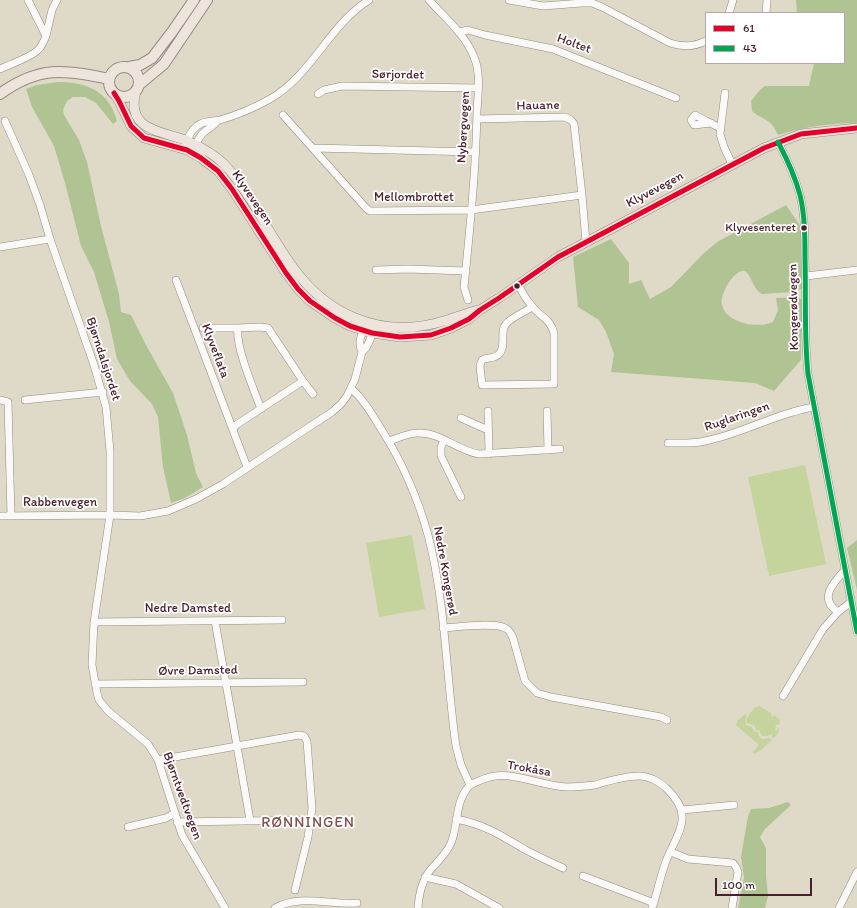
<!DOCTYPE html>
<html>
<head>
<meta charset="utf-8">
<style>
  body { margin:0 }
  #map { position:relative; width:857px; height:908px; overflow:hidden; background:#dfdac7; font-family:Itim,sans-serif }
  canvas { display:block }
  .legend { position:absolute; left:705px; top:12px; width:140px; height:52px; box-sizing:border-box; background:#fff; border:1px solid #b7a5aa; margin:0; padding:5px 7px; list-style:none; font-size:12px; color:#4a1f2b }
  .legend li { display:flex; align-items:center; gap:8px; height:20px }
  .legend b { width:20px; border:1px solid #b7a5aa }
  .scale { position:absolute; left:715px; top:878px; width:97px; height:18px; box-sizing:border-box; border:2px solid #4a1f2b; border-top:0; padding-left:5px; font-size:12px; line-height:14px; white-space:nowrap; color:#4a1f2b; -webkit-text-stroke:3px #fff; paint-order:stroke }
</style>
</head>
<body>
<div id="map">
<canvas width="857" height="908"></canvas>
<ul class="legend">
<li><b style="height:5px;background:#e4002b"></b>61</li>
<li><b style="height:5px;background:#00a651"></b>43</li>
</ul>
<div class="scale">100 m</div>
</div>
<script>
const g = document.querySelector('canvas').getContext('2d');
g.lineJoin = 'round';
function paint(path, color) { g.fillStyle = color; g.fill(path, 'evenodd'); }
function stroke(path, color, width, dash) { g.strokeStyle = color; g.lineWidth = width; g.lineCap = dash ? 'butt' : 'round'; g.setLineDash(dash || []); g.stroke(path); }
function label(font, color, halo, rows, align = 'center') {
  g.font = font + ' Itim,sans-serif'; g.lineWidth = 3.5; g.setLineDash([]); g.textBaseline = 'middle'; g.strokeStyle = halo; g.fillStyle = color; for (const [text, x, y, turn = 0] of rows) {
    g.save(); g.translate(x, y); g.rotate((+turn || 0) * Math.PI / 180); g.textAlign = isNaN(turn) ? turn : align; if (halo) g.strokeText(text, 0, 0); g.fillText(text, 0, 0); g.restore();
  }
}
paint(new Path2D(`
  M805 465 826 564 769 576 748 477Z
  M412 535 425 609 379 617 366 543Z
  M760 706 772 714 771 716 773 717 774 715 779 719 780 721 778 725H776L775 730 776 731 778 728 779 732 774 738 771 737 773 735 772 734 767 736H762L759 730H756L754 725 747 723 746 719 755 707Z
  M745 714 747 716 745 719 746 725 752 727 754 731 758 732 759 736 762 739 770 738 772 740 761 750 754 754 752 753 759 745 736 725 738 720Z`), '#c4d49c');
paint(new Path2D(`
  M796 0H857V123C830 123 804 127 778 135 770 117 765 122 752 111L751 101 760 90 765 86H809L814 63H844V13H797Z
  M58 82C87 82 109 91 117 121L113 124 96 103 85 97H73L67 101 63 110 64 115 79 140 87 162 101 226 119 294 121 312 131 315 146 345 173 393 187 435 196 473 203 487 185 498 171 503 163 467 158 417 152 404 130 381 117 359 109 322 94 272 81 246 65 183 54 146 32 107 26 89 37 85Z
  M786 205 801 227 803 288 793 292 762 294C753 290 750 271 744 271 733 270 719 296 722 305 726 323 757 329 773 322L778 310 776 298 798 297 802 300 801 360 774 391 755 383 611 372 614 354 606 332 599 320 578 307 573 257 611 239 629 263V284L641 280 650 299 671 287 703 254 717 242Z
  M857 540V590L847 548Z
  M788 802 791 805 765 829 760 837 766 848V876L768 896 765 908H738L744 878 741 857 748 816 751 809 769 808Z`), '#b0c493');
const minor = new Path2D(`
  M429 0C445 18 465 34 474 57 481 73 478 94 477 111 476 169 470 228 464 287L468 300
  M509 0 543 6 582 3H592L602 7 670 43C683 47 693 47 706 41
  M729 13 733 0
  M766 13 767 0
  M459 32 468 30 485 35 553 49 676 98
  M46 36 52 10 57 0
  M0 69C11 64 29 58 38 50 42 46 44 41 46 36L28 0
  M725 93 720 134 724 147 732 164
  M318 94 324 90 342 86 478 88
  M283 115 366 208 370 211 471 210 582 195
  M477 119 565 117 571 120 574 124 582 195 586 242
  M5 121 29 175 40 205 50 239 94 365 106 407 110 451V515L94 622 92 665 97 693 99 700 108 711 148 744 158 760 182 835 225 908
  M711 123 694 125 691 120 695 115C703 119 712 124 720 128
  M778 142C787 159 795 176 800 195 805 216 805 237 805 258 806 297 804 336 808 374L857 632
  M187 145C187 138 191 131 197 126 205 120 211 122 220 120 237 115 254 108 270 99 312 75 329 25 369 0
  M192 148C197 144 198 139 202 134 207 129 213 127 217 121
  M313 148 475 152
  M0 247 50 239
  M376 270 408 269 466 271
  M806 276 857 270
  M176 280 247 467
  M518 284C522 292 526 300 532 306 540 317 550 318 554 333V384L482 385 480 366 482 360C487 357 495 359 499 354 507 346 499 332 506 324 510 318 525 312 532 307
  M203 328H238
  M362 352C358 343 360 334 367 327
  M303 381 313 394
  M351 388C365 401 373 416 383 432 403 464 418 499 428 535 446 604 446 677 456 746L461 765 470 785C478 781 486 777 495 776 516 773 544 786 567 787 576 787 586 786 595 785 609 781 624 776 639 776 649 776 660 782 666 788 697 817 676 833 665 864 660 878 657 894 652 908
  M0 400 8 402 11 516
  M25 400 103 392
  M488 411 489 454
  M547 411 548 450
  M461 418 488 430
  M233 429 236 425 303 381 268 328 260 327 238 328C235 346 254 390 261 409
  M444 440 441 447V456L461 497
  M389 441C398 438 409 433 418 433 440 432 458 451 479 454L560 449
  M668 443C680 443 693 444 705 441 742 434 776 413 814 407
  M0 516 110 515 140 516 168 511 196 499 223 484 303 431 332 412 341 404 347 396 355 379 362 352 366 348 370 340 372 333 371 329
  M838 612C818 599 833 583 845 570
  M215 621 250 820
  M94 622 282 620
  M443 628C457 627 493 622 505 628 510 630 511 634 513 638L525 681 537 693 551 697 661 717 667 720
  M95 684 303 682
  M783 696 823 629 838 612 851 602
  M158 760 299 735 304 736 307 741 312 808 308 837 295 890
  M682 810 734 805
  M456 819C483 824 501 835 524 849 537 856 550 862 563 868
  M177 822 311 820
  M128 827 166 818 175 813
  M671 852 688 859 733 863 736 867 738 872 732 908
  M583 876 654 903
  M425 877 456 884 499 908
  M275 908C299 894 330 905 357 903
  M418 908C419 893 422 879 432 868 439 860 447 853 451 843 459 824 454 802 470 785
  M839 908 857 872`);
const major = new Path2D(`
  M136 91C125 131 162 131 188 141 201 147 214 154 224 164 235 175 243 188 251 200 280 247 301 296 355 318 384 330 416 330 447 320 457 317 467 313 478 310
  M114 93 119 101 131 126 144 138 187 150 201 158 218 171 232 189 286 273 298 289 310 301 335 318 350 326 372 333 400 337 431 335 451 328 469 319 480 310 499 298 558 257 764 148 801 134 857 128`);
const highway = new Path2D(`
  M109 82a15 15 0 1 1 30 0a15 15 0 1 1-30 0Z
  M129 67 140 65 152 58 172 32 194 0
  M140 84 164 64 207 0
  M0 94C38 66 65 69 109 79`);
stroke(minor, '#948a82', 8);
stroke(major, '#948a82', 10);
stroke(highway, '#948a82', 12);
stroke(minor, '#faf9f7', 7);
stroke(major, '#ede4dc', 9);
stroke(highway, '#ede4dc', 10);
stroke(new Path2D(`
  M114 93 119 101 131 126 144 138 187 150 201 158 218 171 232 189 286 273 298 289 310 301 335 318 350 326 372 333 400 337 431 335 451 328 469 319 480 310 499 298 558 257 764 148 801 134 857 128`), '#e4002b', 5);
stroke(new Path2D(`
  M778 142C787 159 795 176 800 195 805 216 805 237 805 258 806 297 804 336 808 374L857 632`), '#00a651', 5);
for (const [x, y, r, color] of [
  [804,228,3.5,"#4a1f2b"],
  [517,286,3.5,"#4a1f2b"]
]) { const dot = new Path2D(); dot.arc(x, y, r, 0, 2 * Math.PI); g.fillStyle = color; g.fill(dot); stroke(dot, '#fff', 1.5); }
label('12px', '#4a1f2b', '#fff', [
  ["Klyvesenteret",796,228]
], 'right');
label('13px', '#4a1f2b', '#fff', [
  ["Holtet",574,44,20],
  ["Sørjordet",398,75,1],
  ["Hauane",538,106,-1],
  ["Nybergvegen",464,127,-87],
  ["Klyvevegen",655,190,-28],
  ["Klyvevegen",252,198,56],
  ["Mellombrottet",414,198],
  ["Kongerødvegen",794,307,-91],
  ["Klyveflata",215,351,69],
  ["Bjørndalsjordet",103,359,72],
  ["Ruglaringen",737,417,-19],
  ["Rabbenvegen",60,503],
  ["Nedre Kongerød",445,571,80],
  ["Nedre Damsted",188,609],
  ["Øvre Damsted",198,671,-1],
  ["Trokåsa",529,769,10],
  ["Bjørntvedtvegen",182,796,70]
]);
g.letterSpacing = '1px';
label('15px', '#83504a', '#fff', [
  ["RØNNINGEN",308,823]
]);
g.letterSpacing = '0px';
</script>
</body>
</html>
